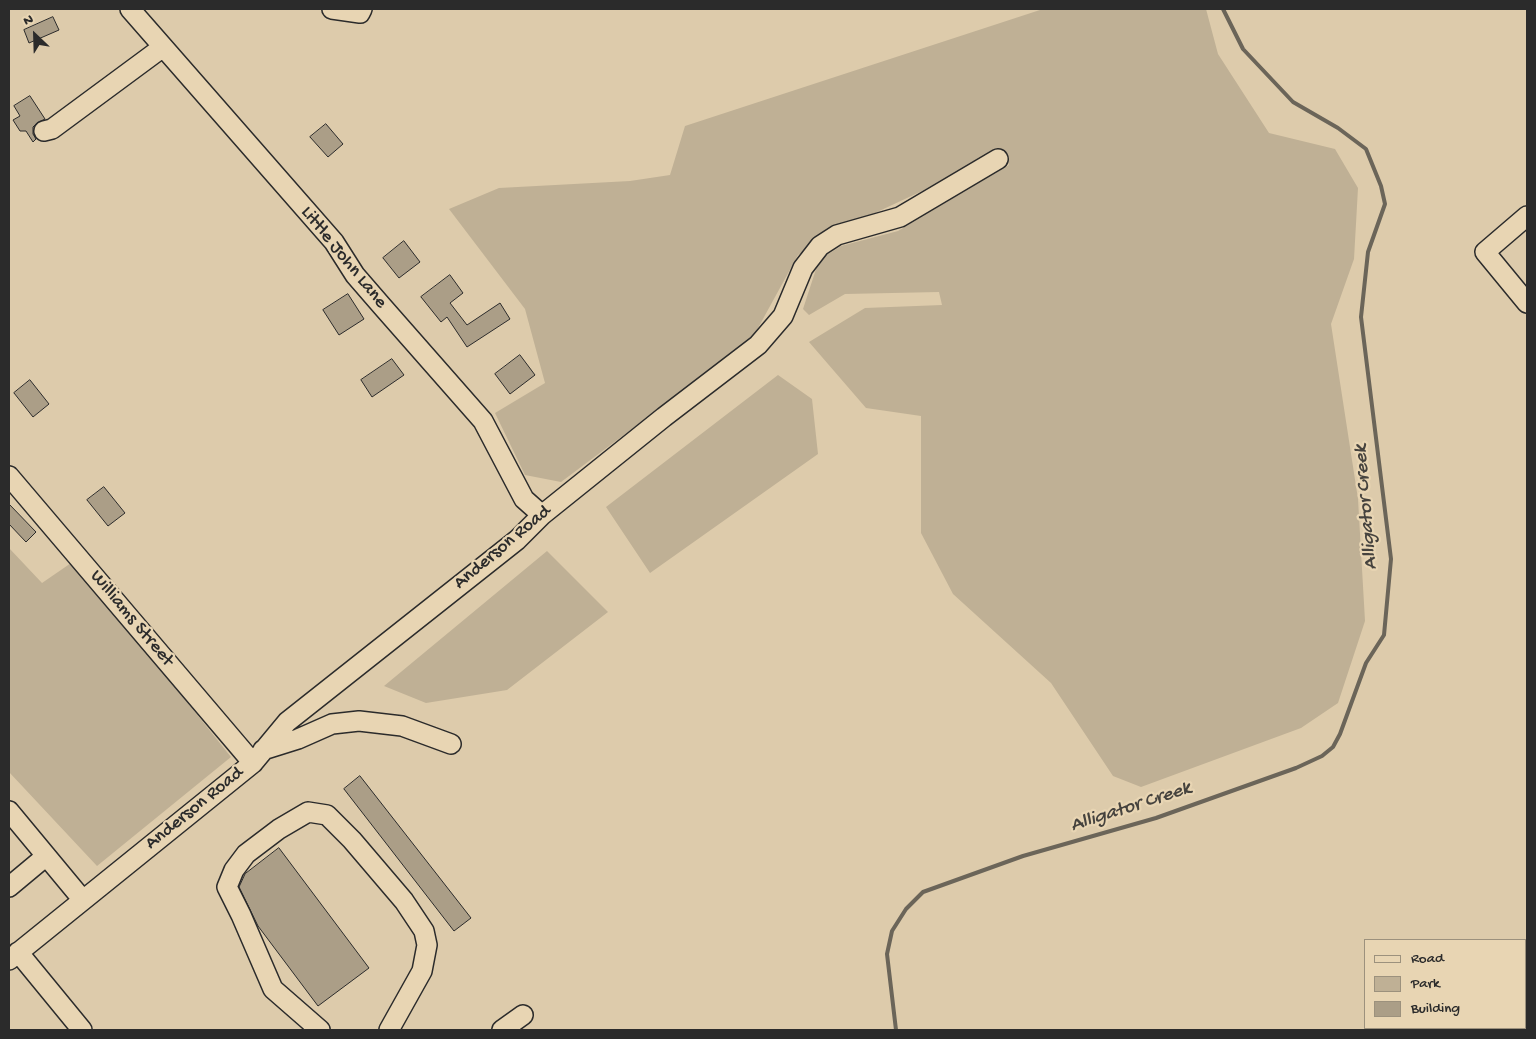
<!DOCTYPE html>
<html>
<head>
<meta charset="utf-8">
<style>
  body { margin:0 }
  #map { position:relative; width:1536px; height:1039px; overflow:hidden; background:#ddcbab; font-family:"Gochi Hand",sans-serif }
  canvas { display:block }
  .frame { position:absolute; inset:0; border:10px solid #2b2b2b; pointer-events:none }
  .legend { position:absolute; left:1364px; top:939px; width:162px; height:90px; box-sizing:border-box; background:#e8d5b3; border:1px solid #9c917d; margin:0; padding:6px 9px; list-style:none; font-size:15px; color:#2b2b2b }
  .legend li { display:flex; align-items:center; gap:10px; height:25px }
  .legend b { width:25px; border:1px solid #9c917d }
  .north { position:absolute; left:10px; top:10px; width:50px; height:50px; -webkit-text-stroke:4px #e8d5b3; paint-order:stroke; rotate:336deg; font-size:14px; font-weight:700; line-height:20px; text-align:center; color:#2b2b2b }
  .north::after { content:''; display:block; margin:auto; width:18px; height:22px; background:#2b2b2b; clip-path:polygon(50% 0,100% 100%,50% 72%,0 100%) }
</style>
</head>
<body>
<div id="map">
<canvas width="1536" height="1039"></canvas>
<div class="frame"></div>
<ul class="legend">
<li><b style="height:6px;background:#e8d5b3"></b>Road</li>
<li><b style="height:14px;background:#bfb095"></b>Park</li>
<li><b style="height:14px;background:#ab9e87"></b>Building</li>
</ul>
<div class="north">N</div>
</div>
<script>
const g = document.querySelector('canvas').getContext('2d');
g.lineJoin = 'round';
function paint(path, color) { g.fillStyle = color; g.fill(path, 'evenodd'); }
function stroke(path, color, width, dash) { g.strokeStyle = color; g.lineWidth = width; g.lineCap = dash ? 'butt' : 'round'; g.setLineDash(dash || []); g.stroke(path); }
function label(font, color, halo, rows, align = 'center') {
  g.font = font + ' "Gochi Hand",sans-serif'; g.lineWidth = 4.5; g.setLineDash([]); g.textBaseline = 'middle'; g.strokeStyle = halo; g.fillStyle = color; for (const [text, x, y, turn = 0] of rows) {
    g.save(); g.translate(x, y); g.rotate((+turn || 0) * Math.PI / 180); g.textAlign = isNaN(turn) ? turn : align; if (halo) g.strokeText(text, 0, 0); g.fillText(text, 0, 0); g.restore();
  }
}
paint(new Path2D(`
  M1043 9H1206L1218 54 1269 133 1335 149 1358 188 1354 259 1331 324 1358 499 1365 621 1338 703 1301 728 1141 787 1113 776 1051 683 953 594 921 533V416L866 408 809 342 865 308 942 305 939 292 845 294 809 315 803 309 819 260 841 246 898 231 1009 165 1001 148 922 191 830 234 798 255 752 339 561 482 525 475 495 413 545 383 525 309 449 209 499 188 630 181 670 175 685 126Z
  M778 375 812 399 818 454 650 573 606 507Z
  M9 548 42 583 74 561 231 757 97 866 9 772Z
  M547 551 608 612 507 690 426 703 384 686Z`), '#bfb095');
stroke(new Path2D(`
  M896 1030 887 954 892 931 906 909 923 892 1023 856 1156 818 1296 768 1322 756 1333 747 1340 734 1366 663 1384 635 1391 559 1361 317 1368 252 1385 204 1381 186 1366 149 1338 128 1293 102 1243 49 1223 9`), '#6b6559', 4);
const building = new Path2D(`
  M53 17 59 30 29 43 24 30Z
  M30 96 45 119 37 123 33 127V134L36 139 33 142 26 131H20L13 120 20 116 14 106Z
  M326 124 343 144 328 157 310 137Z
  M404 241 420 262 399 278 383 258Z
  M450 275 463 293 450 303 467 325 500 303 510 319 467 347 447 317 441 322 421 297Z
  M348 294 364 319 339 335 323 310Z
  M520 355 535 375 510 394 495 374Z
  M392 359 404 375 372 397 361 380Z
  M30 380 49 404 33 417 14 393Z
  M104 487 125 513 108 526 87 500Z
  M9 504 36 532 26 542 9 524Z
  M360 776 471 918 454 931 344 789Z
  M279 848 369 968 318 1006 258 926 239 887 245 874Z`);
paint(building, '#ab9e87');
stroke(building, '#2b2b2b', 1);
const minor = new Path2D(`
  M130 9 334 242 355 275 381 305 483 421 524 499 542 515
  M332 9 360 13 362 9
  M44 131 52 129 163 47
  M1527 216 1485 252 1527 303
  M9 476 253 763
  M263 750 298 739 332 724 359 721 402 726 451 744
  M9 811 82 899
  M9 887 45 857
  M18 952 82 1030
  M9 960 253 763 287 722 517 540 542 515 664 417 758 345 783 316 803 268 820 246 837 235 900 217 998 159
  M320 1030 273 989 241 915 227 887 234 870 246 854 279 829 308 812 327 815 352 840 404 901 424 931 427 945 422 971 389 1030
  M502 1030 523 1015`);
stroke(minor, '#2b2b2b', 22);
stroke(minor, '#e8d5b3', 19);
label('19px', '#2b2b2b', '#e8d5b3', [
  ["Little John Lane",343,258,51],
  ["Anderson Road",503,548,-40],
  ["Williams Street",131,619,50],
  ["Anderson Road",195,809,-39]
]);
label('italic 20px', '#46433e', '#e8d5b3', [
  ["Alligator Creek",1367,507,-95],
  ["Alligator Creek",1131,808,-18]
]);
</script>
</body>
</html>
